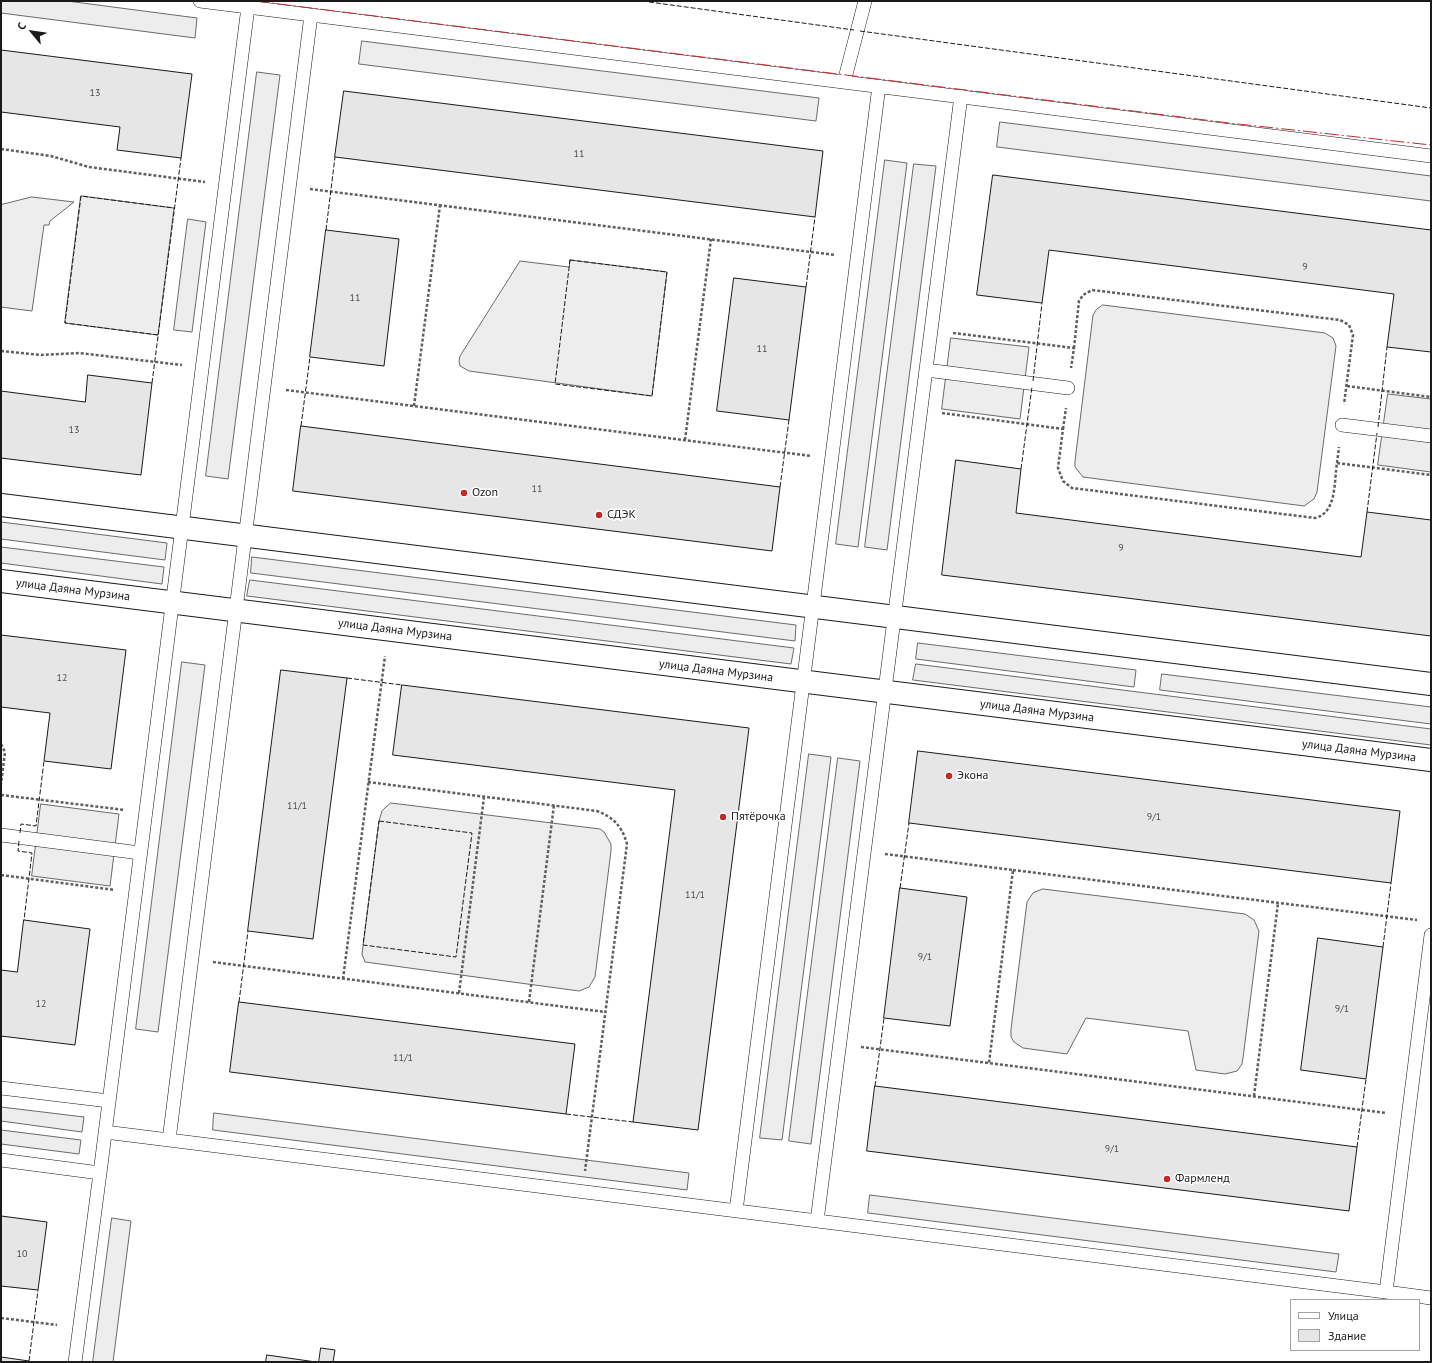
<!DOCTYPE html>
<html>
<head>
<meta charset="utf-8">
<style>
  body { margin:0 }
  #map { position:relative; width:1432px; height:1363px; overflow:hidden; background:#fff; font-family:"PT Sans",sans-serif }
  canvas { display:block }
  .frame { position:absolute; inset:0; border:2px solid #1a1a1a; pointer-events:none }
  .legend { position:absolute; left:1290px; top:1299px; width:130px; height:52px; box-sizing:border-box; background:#fff; border:1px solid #a3a3a3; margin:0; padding:5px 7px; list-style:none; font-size:12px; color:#1a1a1a }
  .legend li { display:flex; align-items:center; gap:8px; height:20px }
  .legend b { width:20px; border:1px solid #a3a3a3 }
  .north { position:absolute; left:12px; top:12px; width:40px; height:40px; -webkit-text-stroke:3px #fff; paint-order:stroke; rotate:299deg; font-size:11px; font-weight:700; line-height:16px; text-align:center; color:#1a1a1a }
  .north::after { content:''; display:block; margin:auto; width:14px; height:18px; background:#1a1a1a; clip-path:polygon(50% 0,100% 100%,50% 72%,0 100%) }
</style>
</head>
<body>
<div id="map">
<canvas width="1432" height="1363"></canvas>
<div class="frame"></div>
<ul class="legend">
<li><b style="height:5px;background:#fff"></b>Улица</li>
<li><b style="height:11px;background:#e6e6e6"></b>Здание</li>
</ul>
<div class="north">С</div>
</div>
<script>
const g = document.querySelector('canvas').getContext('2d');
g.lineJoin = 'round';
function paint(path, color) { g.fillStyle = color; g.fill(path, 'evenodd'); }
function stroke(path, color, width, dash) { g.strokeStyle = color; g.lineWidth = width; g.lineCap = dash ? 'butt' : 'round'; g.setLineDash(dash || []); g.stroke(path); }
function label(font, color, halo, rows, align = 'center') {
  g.font = font + ' "PT Sans",sans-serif'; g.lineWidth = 3; g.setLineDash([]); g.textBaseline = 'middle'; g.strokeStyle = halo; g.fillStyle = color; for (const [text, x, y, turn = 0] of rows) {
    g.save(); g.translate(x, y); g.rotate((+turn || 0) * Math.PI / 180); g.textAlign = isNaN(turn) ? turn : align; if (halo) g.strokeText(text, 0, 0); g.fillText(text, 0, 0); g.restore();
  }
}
const built = new Path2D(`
  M1 1H67L197 18 195 38 1 13Z
  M362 41 819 98 816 121 359 64Z
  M257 72 280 75 228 479 206 476Z
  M1000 122 1431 176V201L997 147Z
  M885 160 907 163 858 547 836 544Z
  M914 164 936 166 887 550 865 547Z
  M81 196 174 208 158 335 65 323Z
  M32 197 74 202 50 221 49 225H44L32 311 1 307V205Z
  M188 219 206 222 192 332 174 330Z
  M570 260 667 272 652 396 469 371 460 366 459 361 460 356 520 261 569 267Z
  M1103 305 1325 333 1333 338 1336 346 1317 492 1314 499 1304 506 1083 477 1075 467V461L1093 315 1096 310Z
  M951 338 1029 347 1020 419 942 409Z
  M1388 394 1431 399V472L1378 465Z
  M1 522 167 543 165 560 1 539Z
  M1 547 164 567 162 584 1 563Z
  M252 557 796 625 795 641 251 573Z
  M250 580 794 648 791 664 247 596Z
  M918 643 1136 670 1134 687 916 659Z
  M182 662 205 665 158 1032 136 1029Z
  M916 664 1431 729V745L913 680Z
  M1162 674 1431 707V724L1160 690Z
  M809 754 831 757 782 1140 760 1138Z
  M838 758 860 761 811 1144 789 1141Z
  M391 803 600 829 604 832 611 844V851L595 977 589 987 579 991 365 962 362 954 379 821 382 811Z
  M41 804 119 814 110 886 32 876Z
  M1043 889 1245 914 1254 920 1259 931 1243 1058 1242 1064 1237 1071 1225 1074 1196 1070 1188 1031 1086 1018 1067 1054 1023 1048 1014 1042 1011 1037V1029L1027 902 1033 893Z
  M1 1107 84 1117 82 1132 1 1121Z
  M214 1113 689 1173 687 1190 213 1130Z
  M1 1130 81 1140 79 1154 1 1144Z
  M870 1195 1339 1254 1336 1272 868 1213Z
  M112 1218 131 1221 113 1362H93Z`);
paint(built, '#ededed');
stroke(built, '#6a6a6a', 1);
const building = new Path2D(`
  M1 50 192 74 181 158 117 150 120 127 1 112Z
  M344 91 823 151 815 217 335 157Z
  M993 175 1431 230V352L1387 347 1394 294 1049 250 1042 303 977 295Z
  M326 230 399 239 384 366 310 357Z
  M734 278 806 287 789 420 717 411Z
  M88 375 152 383 141 475 1 458V391L85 402Z
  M301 426 780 487 772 551 293 491Z
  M956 460 1021 469 1016 513 1361 557 1367 512 1431 520V636L942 575Z
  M1 635 126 650 111 769 44 761 50 713 1 707Z
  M281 670 347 678 313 939 248 931Z
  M402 685 749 728 698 1130 633 1122 675 790 393 755Z
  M918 751 1400 811 1391 883 909 823Z
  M900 888 967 897 950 1026 884 1018Z
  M24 920 90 929 75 1045 1 1036V970L17 972Z
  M1318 938 1383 947 1366 1079 1301 1070Z
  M239 1002 575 1044 566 1114 230 1072Z
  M875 1086 1357 1147 1349 1211 867 1151Z
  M1 1216 47 1222 38 1290 1 1286Z
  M321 1348 335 1350 333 1362H319Z
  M267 1355 316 1362H266Z
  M1 1357 29 1361V1362H1Z`);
paint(building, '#e6e6e6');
stroke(building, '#1a1a1a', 1);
const lane = new Path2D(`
  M200 1 1431 156
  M844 82 865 1
  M926 370 1068 388
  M1342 425 1431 436
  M1 835 140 853
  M1 1088 109 1101
  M105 1132 1386 1292 1431 935
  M169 1140 311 15
  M1 1160 100 1173 75 1362
  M100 1173 248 7
  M736 1211 879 86
  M817 1221 961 96
  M1386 1292 1431 1298`);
const street = new Path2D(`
  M1 505 1431 684
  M1 581 1431 760`);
stroke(lane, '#1a1a1a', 14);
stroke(street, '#1a1a1a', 24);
stroke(new Path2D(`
  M1 149 51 156 89 167 205 182
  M310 189 835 255
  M953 333 1074 348 1071 368
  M1074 348 1079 301 1083 295 1092 290 1340 320 1349 325 1353 335 1344 404
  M1 351 41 355 79 353 182 365
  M1347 386 1431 397
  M286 390 811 456
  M414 406 440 205
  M942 413 1063 429 1058 468 1063 481 1072 488 1315 518C1337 513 1334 481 1337 463L1431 475
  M1063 429 1066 408
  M685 440 711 239
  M1337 463 1339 447
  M1 744 5 752 1 784
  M368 782 597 811C613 817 622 826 627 844L585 1171
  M1 795 125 810
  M885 854 1013 870 989 1063
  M1013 870 1417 920
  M1 875 115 890
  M213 962 605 1012
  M343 979 385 656
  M459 993 484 797
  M529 1002 554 805
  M861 1047 1386 1113
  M1254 1096 1278 903
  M1 1318 57 1325`), '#5f5f5f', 2.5, [3, 2]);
stroke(lane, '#fff', 13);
stroke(street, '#fff', 22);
stroke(new Path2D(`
  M642 1 854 30
  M860 31 1431 108
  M326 230 335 157
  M570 260 667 272 652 396 555 384Z
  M806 287 815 217
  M158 335 65 323 66 315 81 196 174 208
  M1033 381 1042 303
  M152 383 181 158
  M301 426 310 357
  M1378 427 1387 347
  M1021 469 1032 387
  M780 487 789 420
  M1367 512 1377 433
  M347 678 402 685
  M379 821 472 833 456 957 363 945Z
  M20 833 21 824 36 826 44 761
  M19 841 18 851 32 853 24 920
  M900 888 909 823
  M1383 947 1391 883
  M239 1002 248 931
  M875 1086 884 1018
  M566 1114 633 1122
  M1357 1147 1366 1079
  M29 1361 38 1290`), '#1a1a1a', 1, [5, 2]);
stroke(new Path2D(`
  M255 1 1229 123 1431 145`), '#c62828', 1, [14, 3, 2, 3]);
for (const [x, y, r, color] of [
  [464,493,4,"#c62828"],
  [599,515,4,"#c62828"],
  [949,776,4,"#c62828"],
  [723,817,4,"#c62828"],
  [1167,1179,4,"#c62828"]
]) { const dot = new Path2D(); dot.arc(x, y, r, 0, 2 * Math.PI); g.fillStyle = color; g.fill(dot); stroke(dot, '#fff', 1.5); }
label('10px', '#4d4d4d', null, [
  ["13",95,93],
  ["11",579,154],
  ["9",1305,267],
  ["11",355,298],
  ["11",762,349],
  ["13",74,430],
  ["11",537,489],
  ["9",1121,548],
  ["12",62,678],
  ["11/1",297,806],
  ["9/1",1154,817],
  ["11/1",695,895],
  ["9/1",925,957],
  ["12",41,1004],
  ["9/1",1342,1009],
  ["11/1",403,1058],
  ["9/1",1112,1149],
  ["10",22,1254]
]);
label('12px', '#1a1a1a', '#fff', [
  ["Ozon",472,493],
  ["СДЭК",607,515],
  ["Экона",957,776],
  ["Пятёрочка",731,817],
  ["Фармленд",1175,1179]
], 'left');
label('12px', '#1a1a1a', '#fff', [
  ["улица Даяна Мурзина",73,590,7],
  ["улица Даяна Мурзина",395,630,7],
  ["улица Даяна Мурзина",716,671,7],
  ["улица Даяна Мурзина",1037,711,7],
  ["улица Даяна Мурзина",1359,751,7]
]);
</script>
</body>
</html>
